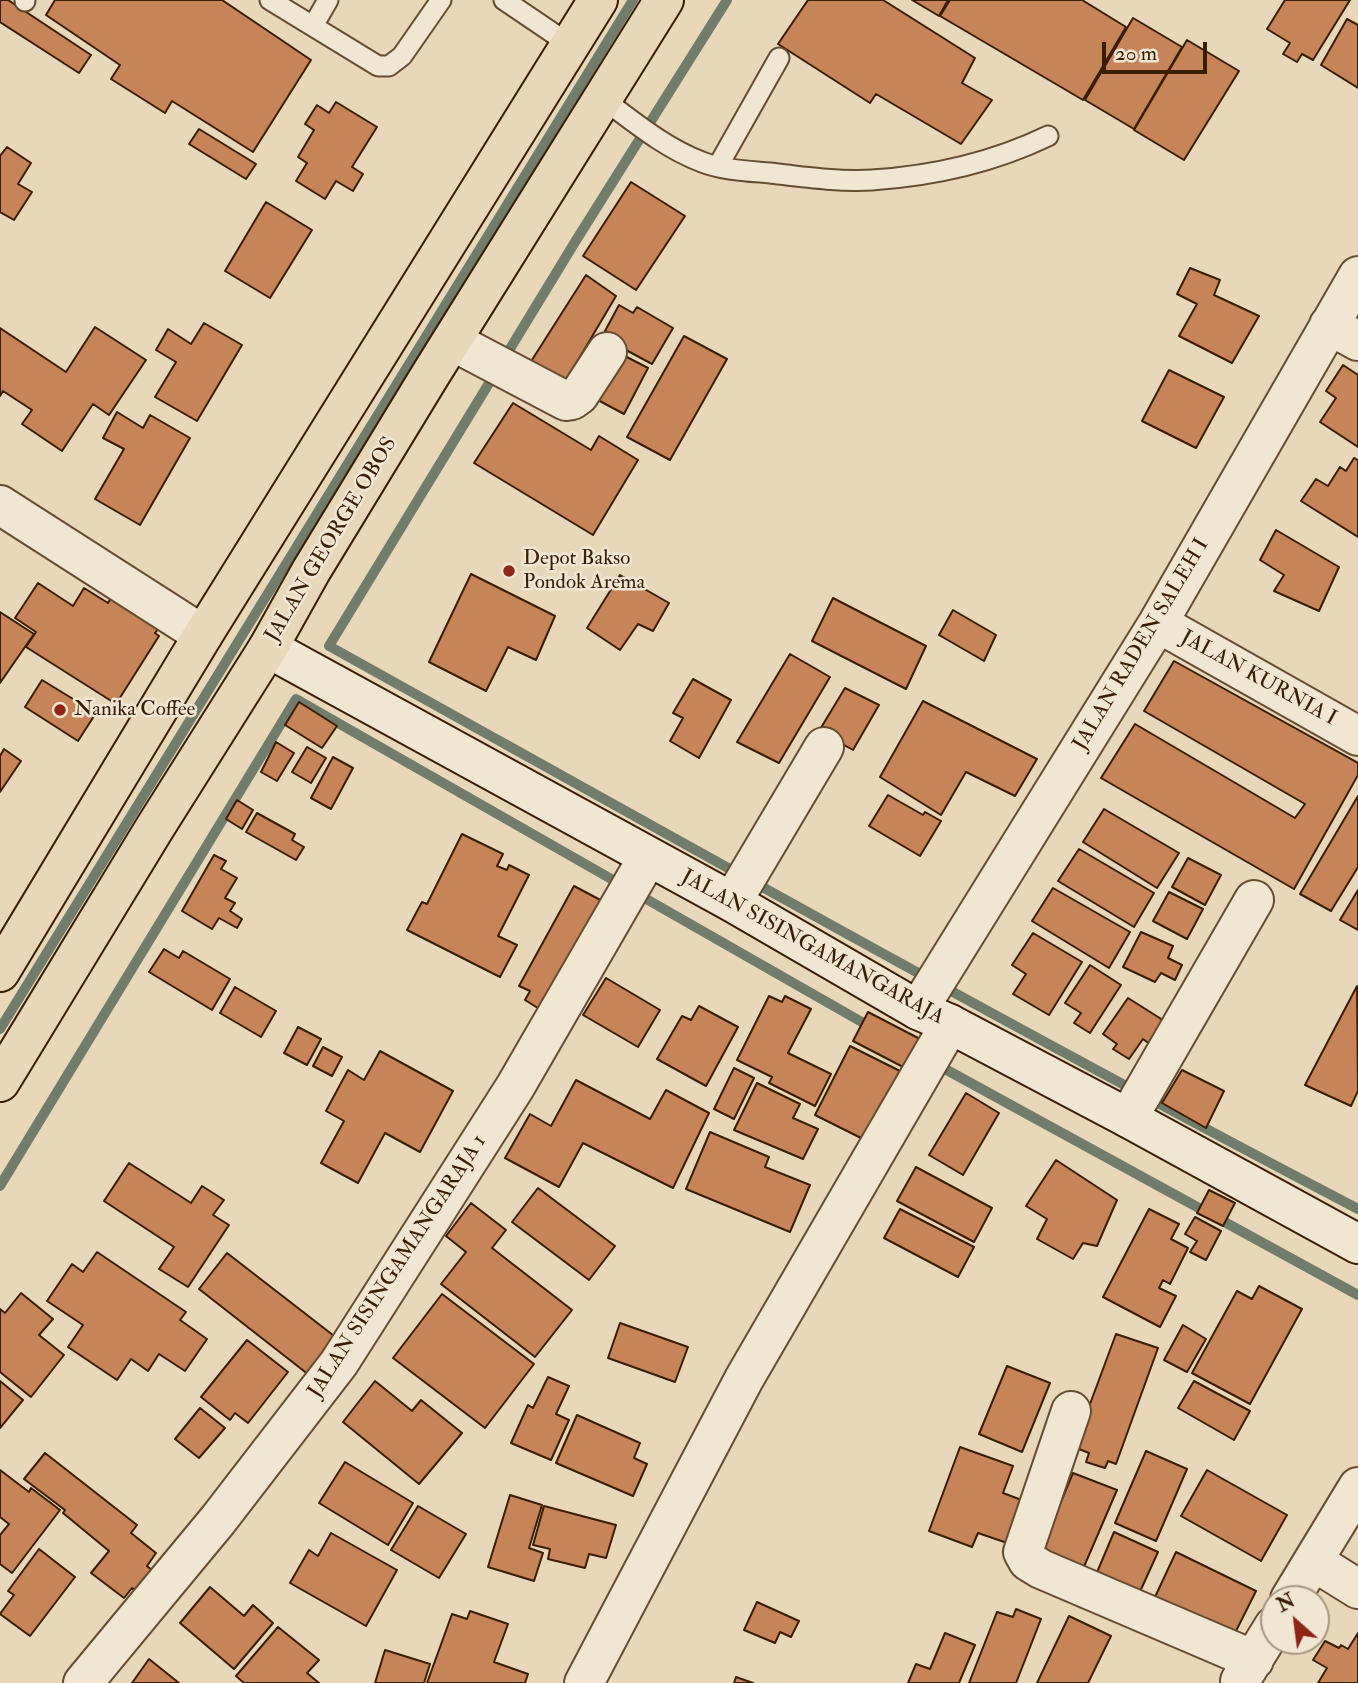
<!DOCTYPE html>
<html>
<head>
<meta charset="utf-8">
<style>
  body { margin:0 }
  #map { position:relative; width:1358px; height:1683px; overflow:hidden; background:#e8d8b9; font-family:"IM FELL Double Pica",serif }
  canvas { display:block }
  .north { position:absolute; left:1260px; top:1585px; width:70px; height:70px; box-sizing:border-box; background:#f0e6d2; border:2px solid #a79680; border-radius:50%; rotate:332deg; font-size:19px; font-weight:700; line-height:28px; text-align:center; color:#3a1e04 }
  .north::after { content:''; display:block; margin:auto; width:24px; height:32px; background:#8f2418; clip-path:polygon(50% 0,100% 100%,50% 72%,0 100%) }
  .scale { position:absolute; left:1102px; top:42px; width:105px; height:32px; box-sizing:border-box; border:4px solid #3a1e04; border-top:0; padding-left:9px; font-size:21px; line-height:24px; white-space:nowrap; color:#3a1e04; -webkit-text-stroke:5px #f0e6d2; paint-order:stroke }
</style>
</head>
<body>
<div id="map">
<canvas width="1358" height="1683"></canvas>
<div class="north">N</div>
<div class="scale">20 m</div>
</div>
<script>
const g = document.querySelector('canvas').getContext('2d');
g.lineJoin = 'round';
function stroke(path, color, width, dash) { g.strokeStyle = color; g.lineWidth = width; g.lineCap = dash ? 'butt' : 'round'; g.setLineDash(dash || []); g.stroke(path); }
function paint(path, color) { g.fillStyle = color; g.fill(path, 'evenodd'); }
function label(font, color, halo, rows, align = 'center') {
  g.font = font + ' "IM FELL Double Pica",serif'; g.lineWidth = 5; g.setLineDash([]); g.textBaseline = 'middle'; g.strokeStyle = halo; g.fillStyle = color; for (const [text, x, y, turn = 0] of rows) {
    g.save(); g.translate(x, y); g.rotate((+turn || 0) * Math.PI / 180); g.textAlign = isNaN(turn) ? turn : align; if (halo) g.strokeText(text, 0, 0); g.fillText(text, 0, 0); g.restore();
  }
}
stroke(new Path2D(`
  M727 0 575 242 329 646C671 836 1011 1028 1358 1209
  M0 1029 633 0
  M934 1063 1358 1295
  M0 1186 296 699 874 1029`), '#727c6a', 10);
const building = new Path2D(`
  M0 0H8L91 55 79 73 0 22Z
  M55 0H222L311 60 253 152 172 101 165 113 111 79 120 65 46 15Z
  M808 0H883L975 58 962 83 992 100 961 144 876 94 870 103 778 44Z
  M912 0H948L939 16Z
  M950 0H1082L1126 27 1083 100 940 16Z
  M1285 0H1350L1313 60 1302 54 1297 62 1283 54 1290 43 1267 29Z
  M1133 18 1182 47 1134 129 1085 100Z
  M1347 19 1358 25V88L1321 65Z
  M1187 40 1239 71 1184 160 1134 130Z
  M336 102 377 127 352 167 363 174 353 191 336 181 325 199 296 181 307 163 298 157 314 130 305 124 317 105 329 113Z
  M199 129 256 164 246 179 189 144Z
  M7 147 31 163 18 184 32 192 14 220 0 212V156Z
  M631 182 685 216 636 290 583 256Z
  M266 202 312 230 270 298 225 271Z
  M1190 268 1220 280 1214 295 1259 316 1232 363 1179 336 1197 304 1177 294Z
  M586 275 616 296 564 384 530 363Z
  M619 305 633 313 637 307 673 328 652 364 613 343 616 338 605 331Z
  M204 323 242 345 197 421 155 397 176 362 156 350 168 329 191 344Z
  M95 327 146 360 109 415 93 404 62 451 22 424 32 410 3 391 0 396V328L66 372Z
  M684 336 727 359 670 460 627 437Z
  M621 354 648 368 624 414 596 399Z
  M1343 365 1358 375V447L1320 422 1336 398 1326 391Z
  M1169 370 1224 397 1196 448 1142 421Z
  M513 403 591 450 599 436 638 460 593 535 474 463Z
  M117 412 143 428 150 415 190 438 140 525 95 499 124 449 103 438Z
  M1354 458 1358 460V537L1301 501 1316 479 1328 486 1340 467 1346 471Z
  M1276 530 1339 567 1319 611 1274 591 1284 575 1260 560Z
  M471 574 555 616 536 660 508 647 486 691 429 662Z
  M620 575 669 603 653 631 638 624 620 650 587 628Z
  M38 583 73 606 84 588 108 603 112 596 159 628 155 633 159 636 116 704 26 647 36 632 15 618Z
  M833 598 926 646 906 689 812 641Z
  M953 610 996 635 984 661 939 635Z
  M0 612 34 634 0 683Z
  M790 654 830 677 779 763 737 742Z
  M1174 661 1358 763V775L1294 889 1101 778 1135 724 1295 818 1305 804 1144 711Z
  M693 679 731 700 699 758 670 741 683 718 673 713Z
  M42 680 96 713 78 741 25 707Z
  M845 688 879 705 853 750 819 731Z
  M923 701 1037 759 1015 796 966 772 941 815 880 777Z
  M299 702 337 726 322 748 285 725Z
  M276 742 294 753 277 781 261 772Z
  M307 747 326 758 311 783 292 772Z
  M4 749 21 761 0 792V756Z
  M333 757 353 768 331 809 311 798Z
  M888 795 923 815 925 812 941 821 920 856 869 826Z
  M1358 796V867L1331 911 1300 894Z
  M237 800 253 810 242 829 226 819Z
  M1104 809 1179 853 1157 888 1083 842Z
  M257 813 295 834 292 840 304 847 296 860 246 832Z
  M462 834 503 854 497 866 507 870 509 865 529 875 498 936 517 945 500 977 407 930 422 902 427 904Z
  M1079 849 1154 893 1134 927 1058 881Z
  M214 855 226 861 221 869 237 878 225 898 235 903 230 911 242 919 237 928 219 918 212 929 182 911Z
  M1188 858 1221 875 1205 905 1172 887Z
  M574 886 608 904 541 1010 525 1000 530 991 519 986Z
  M1053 888 1130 932 1109 968 1032 921Z
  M1358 890V930L1340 920Z
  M1169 892 1203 909 1187 939 1153 921Z
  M1141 932 1173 946 1168 958 1182 965 1175 980 1161 973 1155 982 1123 967Z
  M1033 933 1082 962 1049 1015 1013 994 1026 974 1012 965Z
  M164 949 179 958 183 951 230 979 212 1010 149 972Z
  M1090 965 1121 985 1090 1033 1074 1023 1081 1013 1065 1003Z
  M606 978 660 1010 638 1047 583 1015Z
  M1357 986 1358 1091 1351 1106 1305 1085Z
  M235 987 276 1011 261 1037 220 1013Z
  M769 996 782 1002 785 996 811 1009 788 1053 831 1074 815 1106 769 1083 772 1077 737 1060Z
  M1128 998 1166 1022 1151 1045 1143 1039 1129 1059 1113 1049 1117 1044 1103 1034Z
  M699 1006 738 1027 706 1086 657 1059 682 1016 691 1020Z
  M868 1012 920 1039 905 1068 853 1041Z
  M298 1027 321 1039 307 1065 284 1053Z
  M850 1046 900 1071 865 1140 815 1115Z
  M323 1047 342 1057 332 1076 313 1066Z
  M380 1051 453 1091 420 1152 385 1133 358 1183 321 1163 344 1121 326 1111 348 1070 364 1080Z
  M734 1068 754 1078 734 1119 714 1109Z
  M1182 1070 1224 1091 1206 1128 1162 1103Z
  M576 1080 650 1119 666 1090 709 1113 673 1188 583 1143 559 1187 505 1158 530 1114 551 1126Z
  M757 1083 800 1104 793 1118 818 1129 803 1159 734 1130Z
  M966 1093 999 1113 963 1175 929 1155Z
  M710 1132 769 1157 765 1167 810 1185 790 1232 686 1189Z
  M1056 1160 1117 1200 1097 1246 1083 1243 1073 1259 1037 1239 1047 1219 1026 1206Z
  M129 1163 191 1203 202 1186 224 1200 213 1215 229 1225 188 1287 159 1269 174 1247 104 1201Z
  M916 1167 992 1208 974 1242 897 1201Z
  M538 1188 615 1246 589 1280 512 1222Z
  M1209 1190 1235 1203 1223 1226 1197 1213Z
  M471 1203 506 1230 492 1248 572 1310 535 1357 441 1284 466 1252 446 1236Z
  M900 1209 974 1247 958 1277 884 1238Z
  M1149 1209 1179 1224 1171 1239 1188 1248 1170 1284 1163 1280 1159 1288 1176 1296 1160 1327 1103 1297Z
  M1195 1217 1221 1231 1206 1260 1190 1252 1197 1241 1185 1234Z
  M97 1252 186 1312 180 1320 207 1339 185 1371 159 1354 148 1371 131 1359 117 1380 68 1347 83 1325 47 1301 72 1264 83 1272Z
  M227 1253 338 1339 309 1375 199 1289Z
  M1259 1286 1302 1309 1250 1404 1192 1373 1237 1291 1252 1299Z
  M21 1293 53 1319 39 1335 64 1355 31 1397 0 1372V1309L5 1313Z
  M442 1294 534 1364 485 1428 393 1358Z
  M620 1323 688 1347 675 1382 608 1358Z
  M1183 1325 1206 1339 1187 1372 1164 1360Z
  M1116 1334 1158 1348 1116 1464 1108 1461 1105 1468 1086 1462 1089 1453 1074 1447Z
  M247 1340 288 1372 248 1423 235 1413 230 1420 201 1397Z
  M1007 1366 1050 1383 1022 1452 979 1434Z
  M548 1377 569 1386 556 1414 569 1420 551 1460 511 1443 528 1405 533 1408Z
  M0 1381 23 1400 0 1428Z
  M375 1381 412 1411 421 1400 462 1433 419 1484 343 1422Z
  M1194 1381 1250 1411 1234 1440 1178 1408Z
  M200 1408 225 1428 199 1458 175 1439Z
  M577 1415 640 1443 634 1458 647 1464 633 1496 556 1463Z
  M960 1447 1013 1466 1003 1493 1032 1504 1016 1546 978 1533 972 1547 929 1531Z
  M1146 1451 1187 1469 1156 1541 1115 1523Z
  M45 1453 137 1525 131 1533 156 1553 147 1566 157 1574 141 1595 132 1588 124 1598 91 1573 109 1551 63 1513 65 1510 24 1479Z
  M345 1462 413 1503 388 1545 319 1503Z
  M0 1470 29 1492 31 1488 60 1510 12 1573 0 1564V1535L9 1524 0 1517Z
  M1207 1470 1287 1515 1261 1561 1181 1516Z
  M1073 1473 1117 1490 1083 1569 1040 1552Z
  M510 1495 542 1505 529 1548 543 1553 534 1581 488 1567Z
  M418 1506 466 1534 439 1578 391 1550Z
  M544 1506 616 1525 606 1558 589 1554 585 1568 548 1559 550 1549 533 1545Z
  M1114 1532 1158 1552 1138 1596 1095 1577Z
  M331 1533 397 1570 366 1626 290 1583 309 1550 318 1556Z
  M39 1549 75 1577 30 1636 0 1614 14 1595 8 1591Z
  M1176 1552 1256 1591 1234 1635 1155 1597Z
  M210 1587 244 1616 253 1605 273 1623 234 1669 180 1623Z
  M757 1602 799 1621 791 1637 780 1632 775 1643 744 1630Z
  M1016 1609 1041 1619 1016 1683H969L997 1612 1013 1617Z
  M470 1611 508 1624 494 1662 528 1674 525 1683H427L452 1614 467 1619Z
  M1069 1616 1111 1636 1088 1683H1037Z
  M278 1627 319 1660 307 1673 319 1683H244L236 1676Z
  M945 1633 975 1645 959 1683H908L916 1664 930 1669Z
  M1358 1633V1683H1318L1327 1668 1313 1660 1325 1641 1339 1648 1341 1645 1348 1649Z
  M385 1650 430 1664 424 1683H375Z
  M149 1659 179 1683H132Z
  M736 1677 753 1683H734Z`);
paint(building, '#c78458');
stroke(building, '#3a1e04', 2);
const lane = new Path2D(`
  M270 0 378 66H389L402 56 441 0
  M504 0 569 44
  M25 1V0
  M313 26 328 0
  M603 99C634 122 665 148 702 162 722 170 748 171 770 173 804 177 839 182 872 180 932 176 994 162 1048 136
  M718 166 779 58`);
const street = new Path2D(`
  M1329 325 1358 341
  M452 341 566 401 572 400 579 395 607 352
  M0 505 203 635
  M1158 623 1358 736
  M732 902 824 747
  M918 1010 1158 623 1358 276
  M1128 1118 1254 900
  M1071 1411 1023 1552 1028 1561 1041 1569 1254 1660
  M1313 1561 1358 1589
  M1290 1599 1358 1487
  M1240 1681 1274 1626
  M83 1683 218 1520 339 1363 515 1087 648 857
  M584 1683 744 1379 950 1024`);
const secondary = new Path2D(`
  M268 648 732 902 918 1010 950 1024 1128 1118 1358 1244`);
const primary = new Path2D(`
  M0 972 203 635 598 0
  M0 1082 154 829 268 648 311 571 429 377 664 0`);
stroke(lane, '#664c31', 23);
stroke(street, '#664c31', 42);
stroke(secondary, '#3a1e04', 42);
stroke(primary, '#3a1e04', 42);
stroke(lane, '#f0e6d2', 19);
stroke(street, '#f0e6d2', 38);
stroke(secondary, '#f0e6d2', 38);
stroke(primary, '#e8d8b9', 38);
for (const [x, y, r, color] of [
  [509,571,7,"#8f2418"],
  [60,710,7,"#8f2418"]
]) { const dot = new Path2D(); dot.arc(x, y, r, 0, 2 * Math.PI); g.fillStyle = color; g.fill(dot); stroke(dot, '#f0e6d2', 2.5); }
label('21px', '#3a1e04', '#f0e6d2', [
  ["JALAN GEORGE OBOS",332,540,-59],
  ["JALAN RADEN SALEH I",1142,645,-59],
  ["JALAN KURNIA I",1258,679,29],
  ["JALAN SISINGAMANGARAJA",812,948,29],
  ["JALAN SISINGAMANGARAJA 1",398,1267,-57]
]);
label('21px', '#3a1e04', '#f0e6d2', [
  ["Depot Bakso",523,559],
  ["Pondok Arema",523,583],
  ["Nanika Coffee",74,710]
], 'left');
</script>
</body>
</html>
